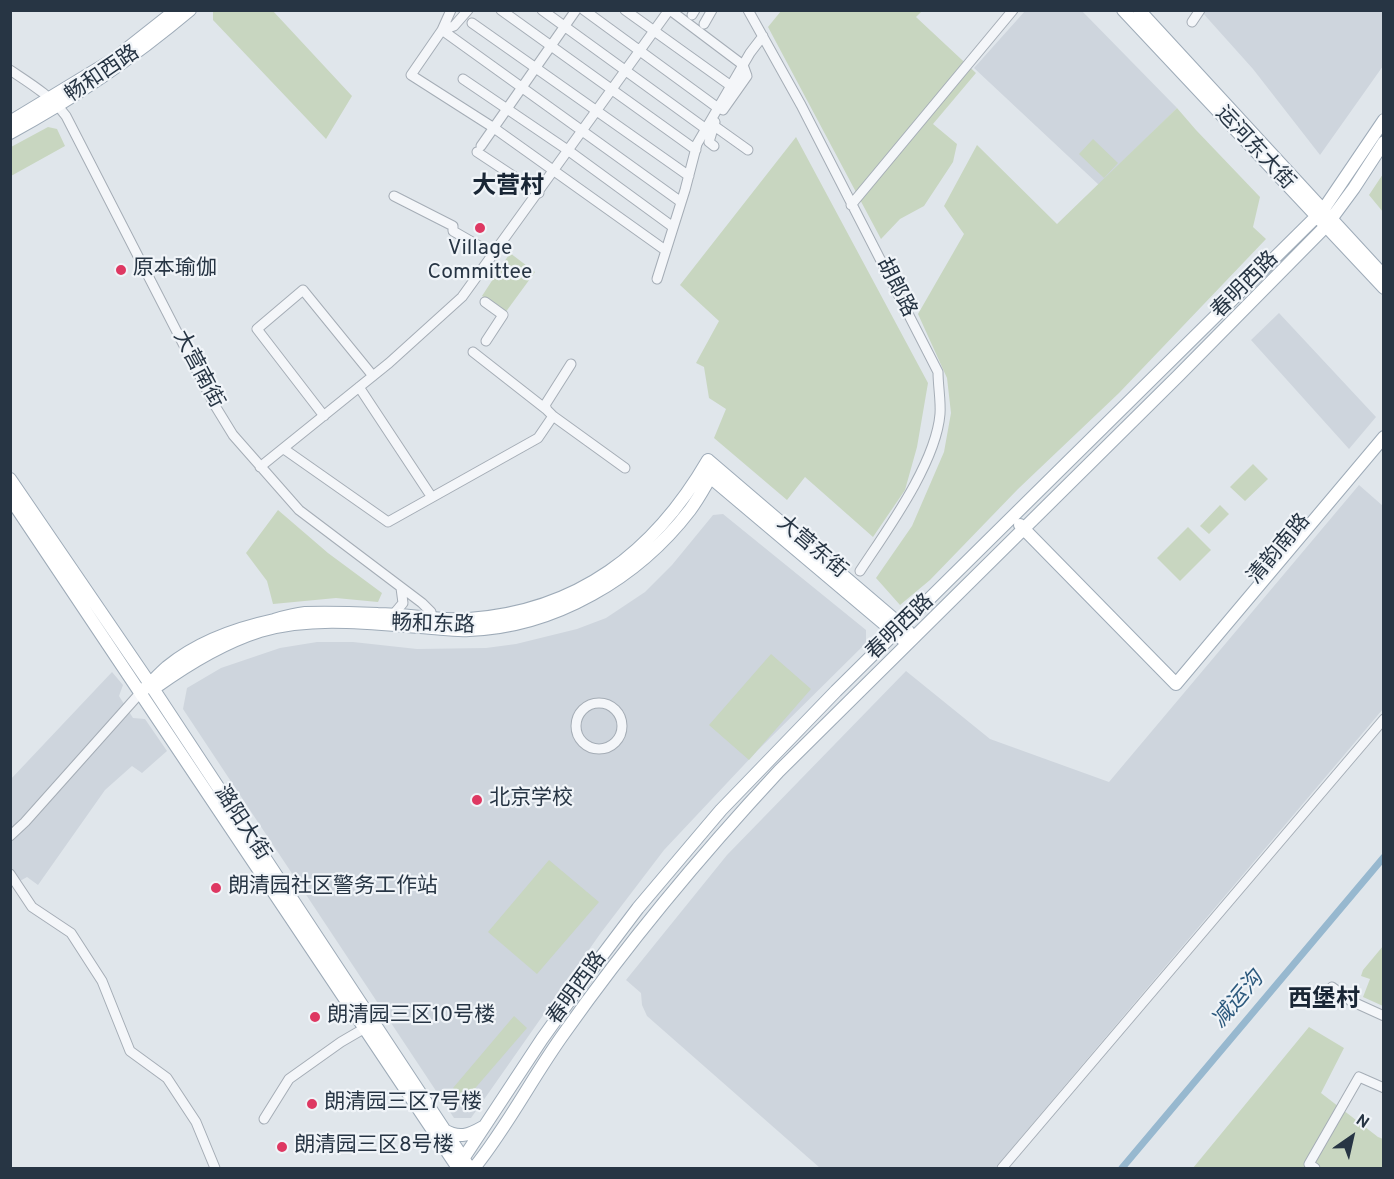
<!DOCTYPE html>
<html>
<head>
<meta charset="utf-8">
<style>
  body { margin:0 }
  #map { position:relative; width:1394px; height:1179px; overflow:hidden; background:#e0e6eb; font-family:Overpass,sans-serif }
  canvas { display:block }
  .frame { position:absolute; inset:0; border:12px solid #273544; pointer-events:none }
  .north { position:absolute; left:1322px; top:1107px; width:60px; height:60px; -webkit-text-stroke:4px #f0f4f8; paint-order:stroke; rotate:34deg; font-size:16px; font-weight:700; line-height:24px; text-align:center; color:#273544 }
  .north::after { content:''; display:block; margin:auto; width:21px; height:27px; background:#273544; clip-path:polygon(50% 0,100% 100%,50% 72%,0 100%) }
</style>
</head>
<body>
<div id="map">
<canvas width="1394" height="1179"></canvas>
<div class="frame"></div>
<div class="north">N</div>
</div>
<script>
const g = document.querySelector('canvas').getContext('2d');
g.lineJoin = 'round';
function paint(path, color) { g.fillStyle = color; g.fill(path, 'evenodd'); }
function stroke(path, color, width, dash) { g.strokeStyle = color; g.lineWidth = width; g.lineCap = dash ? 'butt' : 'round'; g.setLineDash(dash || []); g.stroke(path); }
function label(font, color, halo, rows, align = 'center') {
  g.font = font + ' Overpass,"Noto Sans SC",sans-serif'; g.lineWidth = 4.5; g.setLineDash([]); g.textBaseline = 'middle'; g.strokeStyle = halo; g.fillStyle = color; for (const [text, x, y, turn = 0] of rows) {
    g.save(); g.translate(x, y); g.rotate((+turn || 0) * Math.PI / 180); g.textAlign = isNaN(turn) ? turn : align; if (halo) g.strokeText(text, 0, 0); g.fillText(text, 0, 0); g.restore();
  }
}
paint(new Path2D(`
  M1025 11H1082L1177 108 1099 185 974 68Z
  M1201 11H1383V66L1320 155 1253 69Z
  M1279 313 1376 417 1349 449 1251 340Z
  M1359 485 1383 506V709L995 1168H820L647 1016 642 1005 641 993 626 980 727 855 906 671 990 739 1109 782Z
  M723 514 866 630V643L758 750 664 850 600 934 471 1118H454L183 709 187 688 221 668 280 648 317 642H353L417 649 486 648 516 644 577 629 606 618 645 592 672 565 713 515Z
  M112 672 123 685 119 696 133 718 145 719 167 751 142 773 132 766 105 790 38 885 27 877 11 886 10 780Z`), '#ced5dd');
paint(new Path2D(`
  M213 11H273L352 96 326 139 213 20Z
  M781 11H922L916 17 976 73 933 124 957 144 953 162 924 206 900 219 881 239 768 27Z
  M1177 108 1196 130 1260 197 1253 227 1266 239 1119 393 1018 489 930 580 900 605 876 578 912 526 944 452 951 413 947 378 918 314 964 234 944 206 977 145 1057 224Z
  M48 127 57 129 65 146 11 176V147Z
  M796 137 928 383 917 447 905 490 873 537 805 477 787 500 714 438 726 409 709 398 704 367 696 363 719 321 680 285Z
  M1093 139 1118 163 1104 178 1079 154Z
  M1383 174V212L1369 195Z
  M510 253 535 272 505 313 482 296Z
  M1253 464 1268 479 1245 501 1230 487Z
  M1220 505 1229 514 1209 534 1200 526Z
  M278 510 328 553 382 593 378 602 336 598 273 604 267 581 246 553Z
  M1188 527 1211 550 1180 581 1157 558Z
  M771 654 811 689 749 760 709 725Z
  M549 860 599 902 537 974 488 932Z
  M1383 946V1006L1363 997 1370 979 1361 976 1363 970Z
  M514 1016 527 1028 465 1100 453 1088Z
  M1309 1027 1344 1048 1321 1093 1378 1137 1383 1139V1168H1193Z`), '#c8d6c0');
stroke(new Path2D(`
  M1122 1168 1384 857`), '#97b8cf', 7);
const minor = new Path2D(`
  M451 10 442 30 411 75 494 128 665 250
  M501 10 696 150
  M542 10 706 129
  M584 10 718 108
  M625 10 731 86
  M670 10 743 65 747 76 723 110
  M748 10 801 105 938 372C938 386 941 401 940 414 936 463 887 530 860 571
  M692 15 695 10
  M1192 22 1200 10
  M472 23 689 176
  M704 24 712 10
  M442 30 681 202
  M442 30 454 26 468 10
  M10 70C31 84 51 96 66 116L214 404 233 435 299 510 422 603 431 612 432 623
  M463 79 569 151 673 227
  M713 125 748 150
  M481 146 576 10
  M714 146 709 142 715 122
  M477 152 539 193
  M394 196 453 226V231L493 254
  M851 205 1013 10
  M657 279 685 190 697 144 750 53 763 36
  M485 302 503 315 486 341
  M473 352 547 410
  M359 387 431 496
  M324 416 257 329 303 290 373 376
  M553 416 625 468
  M284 449 388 522 538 438 553 416 547 410 545 405 571 364
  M260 467 389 363 462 297 669 10
  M393 615 403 603 401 588
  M576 726a23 23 0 1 1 46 0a23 23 0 1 1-46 0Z
  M10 836 25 822 141 692
  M10 874 32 907 71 933 102 981 130 1051 167 1078 196 1122 215 1168
  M1332 987 1351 1001 1384 1016
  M264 1119 289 1079 341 1042 365 1028
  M1002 1168 1384 719
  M1315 1168 1309 1164 1359 1077 1384 1088`);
const major = new Path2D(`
  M1123 10 1384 288
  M1139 10 1384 276
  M10 122 114 59 176 10
  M10 133C75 98 134 57 190 10
  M704 472 902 639
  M10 479 150 684 467 1164
  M10 498 458 1168
  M1020 525 1176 684 1384 437
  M156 687C188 664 222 643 260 631 316 615 375 624 432 628 444 629 457 631 469 630 555 627 638 578 690 510 700 497 707 482 716 468
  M141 692C150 684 158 675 167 667 197 642 237 628 274 620 284 617 295 614 305 613 329 612 354 613 378 614 408 614 439 621 469 619 578 611 654 553 708 460L908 631
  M444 1130C459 1139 469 1135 483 1127
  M457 1168 542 1039 595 965 638 908 721 810 836 691 1323 210 1384 120
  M474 1168C508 1126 533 1076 565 1032 630 940 702 854 779 771L1178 376 1326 226 1354 188 1384 142`);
stroke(minor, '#a5adb6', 11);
stroke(major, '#9eabb8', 14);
stroke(minor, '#f4f6f9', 9);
stroke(major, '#fff', 12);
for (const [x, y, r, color] of [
  [480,228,6,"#de3862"],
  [121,270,6,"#de3862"],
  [477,800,6,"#de3862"],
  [216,888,6,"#de3862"],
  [315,1017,6,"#de3862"],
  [312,1104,6,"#de3862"],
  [282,1147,6,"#de3862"]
]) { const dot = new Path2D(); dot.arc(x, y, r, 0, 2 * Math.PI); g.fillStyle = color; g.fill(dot); stroke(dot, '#f0f4f8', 2); }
label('21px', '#273544', '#f0f4f8', [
  ["畅和西路",103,75,-34],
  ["运河东大街",1254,149,47],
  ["春明西路",1246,286,-45],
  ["胡郎路",895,288,63],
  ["大营南街",197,370,62],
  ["大营东街",811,548,40],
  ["清韵南路",1280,550,-50],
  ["畅和东路",433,626,2],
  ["春明西路",901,628,-44],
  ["潞阳大街",241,824,57],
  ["春明西路",578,989,-54]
]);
label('21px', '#273544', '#f0f4f8', [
  ["Village",480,250,"center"],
  ["Committee",480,274,"center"],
  ["原本瑜伽",133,270],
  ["北京学校",489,800],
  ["朗清园社区警务工作站",228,888],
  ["朗清园三区10号楼",327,1017],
  ["朗清园三区7号楼",324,1104],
  ["朗清园三区8号楼",294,1147]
], 'left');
label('italic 22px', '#2c597d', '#f0f4f8', [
  ["减运沟",1239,1001,-50]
]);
label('bold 24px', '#192635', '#f0f4f8', [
  ["大营村",508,188],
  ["西堡村",1324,1001]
]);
</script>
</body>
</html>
